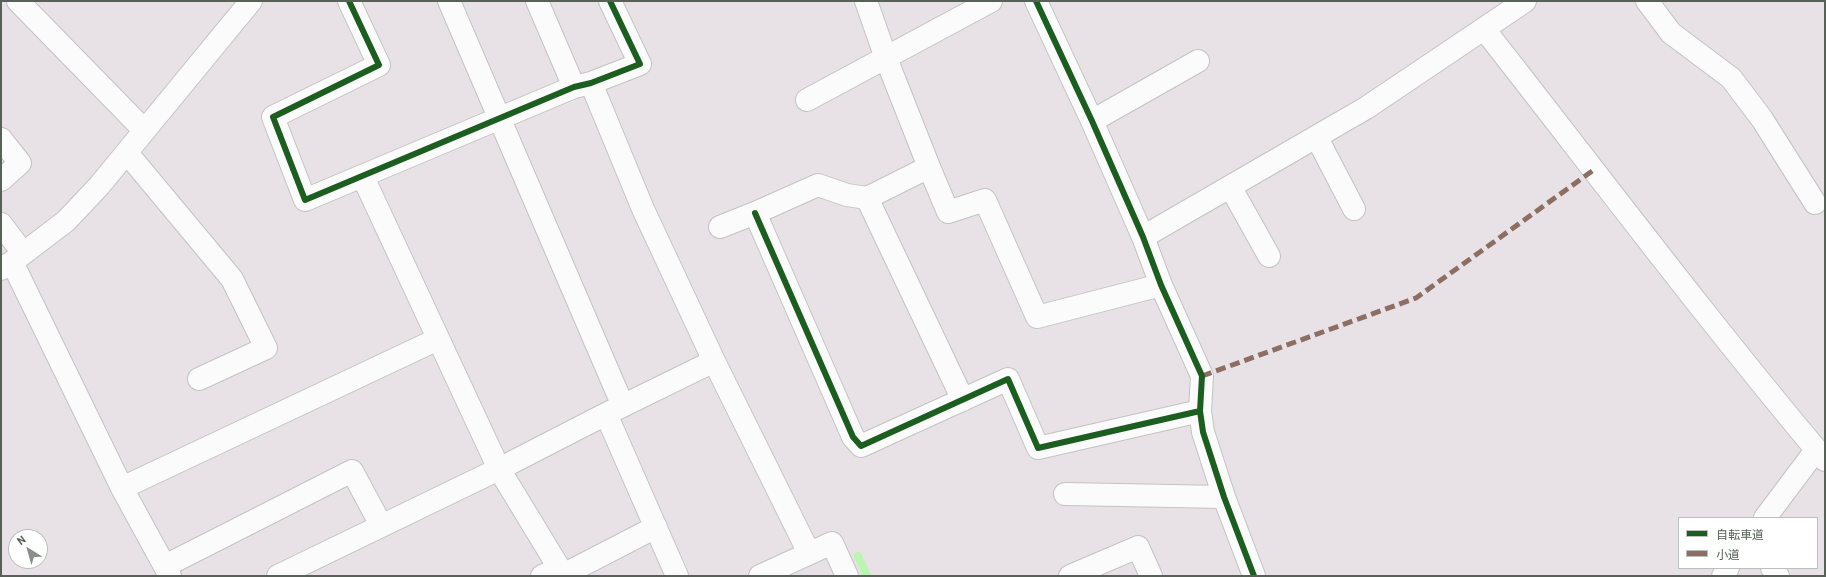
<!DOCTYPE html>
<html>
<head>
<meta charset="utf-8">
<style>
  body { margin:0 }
  #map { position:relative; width:1826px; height:577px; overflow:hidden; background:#e8e2e7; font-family:Barlow,"Noto Sans JP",sans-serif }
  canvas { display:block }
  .frame { position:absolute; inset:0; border:2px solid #576157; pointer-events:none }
  .legend { position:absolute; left:1678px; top:517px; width:140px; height:52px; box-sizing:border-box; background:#fff; border:1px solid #bcc0bc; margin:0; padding:5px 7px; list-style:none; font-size:12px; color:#576157 }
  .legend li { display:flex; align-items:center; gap:8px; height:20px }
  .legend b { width:20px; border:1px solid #bcc0bc }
  .north { position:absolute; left:8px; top:529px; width:40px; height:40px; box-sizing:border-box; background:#fff; border:1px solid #bcc0bc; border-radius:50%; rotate:323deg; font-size:11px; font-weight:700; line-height:16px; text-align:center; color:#576157 }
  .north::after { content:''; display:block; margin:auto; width:14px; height:18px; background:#8a8e89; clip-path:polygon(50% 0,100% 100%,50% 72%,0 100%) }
</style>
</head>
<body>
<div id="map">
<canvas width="1826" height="577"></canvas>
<div class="frame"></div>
<ul class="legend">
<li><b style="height:5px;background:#1b5e20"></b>自転車道</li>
<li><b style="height:5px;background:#8d6e63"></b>小道</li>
</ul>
<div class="north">N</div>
</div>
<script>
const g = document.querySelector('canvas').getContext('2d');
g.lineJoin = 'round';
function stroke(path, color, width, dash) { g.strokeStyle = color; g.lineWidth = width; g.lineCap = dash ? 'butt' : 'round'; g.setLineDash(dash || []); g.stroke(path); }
stroke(new Path2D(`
  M858 556 867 576`), '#baf6b2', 8);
const minor = new Path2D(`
  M18 1 144 130
  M349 1 379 65 273 117 305 200 574 87 591 83 640 64 610 1
  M449 1 623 406
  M537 1 574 87
  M1036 1 1092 121 1143 237 1161 285 1202 376 1200 411 1203 432 1224 497 1254 576
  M1647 1 1671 33 1731 78 1762 119 1815 203
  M1484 29C1597 173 1707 320 1825 460
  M591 83 643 209 714 361 809 553
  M807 100 991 1
  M1092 121 1198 61
  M1317 138 1354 209
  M1 139 20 163 1 180
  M127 153 232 279 266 348 199 379
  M929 167 948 212 985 200 1037 317 1161 285
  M363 177 499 469 564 576
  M1231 188 1269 256
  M867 198 963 400
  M755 213 853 437 861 446 1008 379 1038 448 1200 411
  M1 224 23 253
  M720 227 755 213 818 185 847 195 867 198 929 167 886 58 866 1
  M1143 237 1366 108 1525 1
  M12 262 122 488 170 576
  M1 269 12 262 66 221 99 186 251 1
  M606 414 677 576
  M122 488 438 339
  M1065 494 1224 497
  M1765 518 1816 450
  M165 566 352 471 381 525
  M1772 568 1778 576
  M278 576 499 469 606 414 714 361
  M542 576 551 572 563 575 656 527
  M760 576 832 543 847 576
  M1070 576 1138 547 1151 576
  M1723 576 1728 568`);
stroke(minor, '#c2c3c2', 24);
stroke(minor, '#fcfbfb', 22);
stroke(new Path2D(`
  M1202 376 1416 298 1595 169`), '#8d6e63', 5, [10, 5]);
stroke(new Path2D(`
  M349 1 379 65 273 117 305 200 574 87 591 83 640 64 610 1
  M1036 1 1092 121 1143 237 1161 285 1202 376 1200 411 1203 432 1224 497 1254 576
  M755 213 853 437 861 446 1008 379 1038 448 1200 411`), '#1b5e20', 6);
</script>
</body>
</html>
